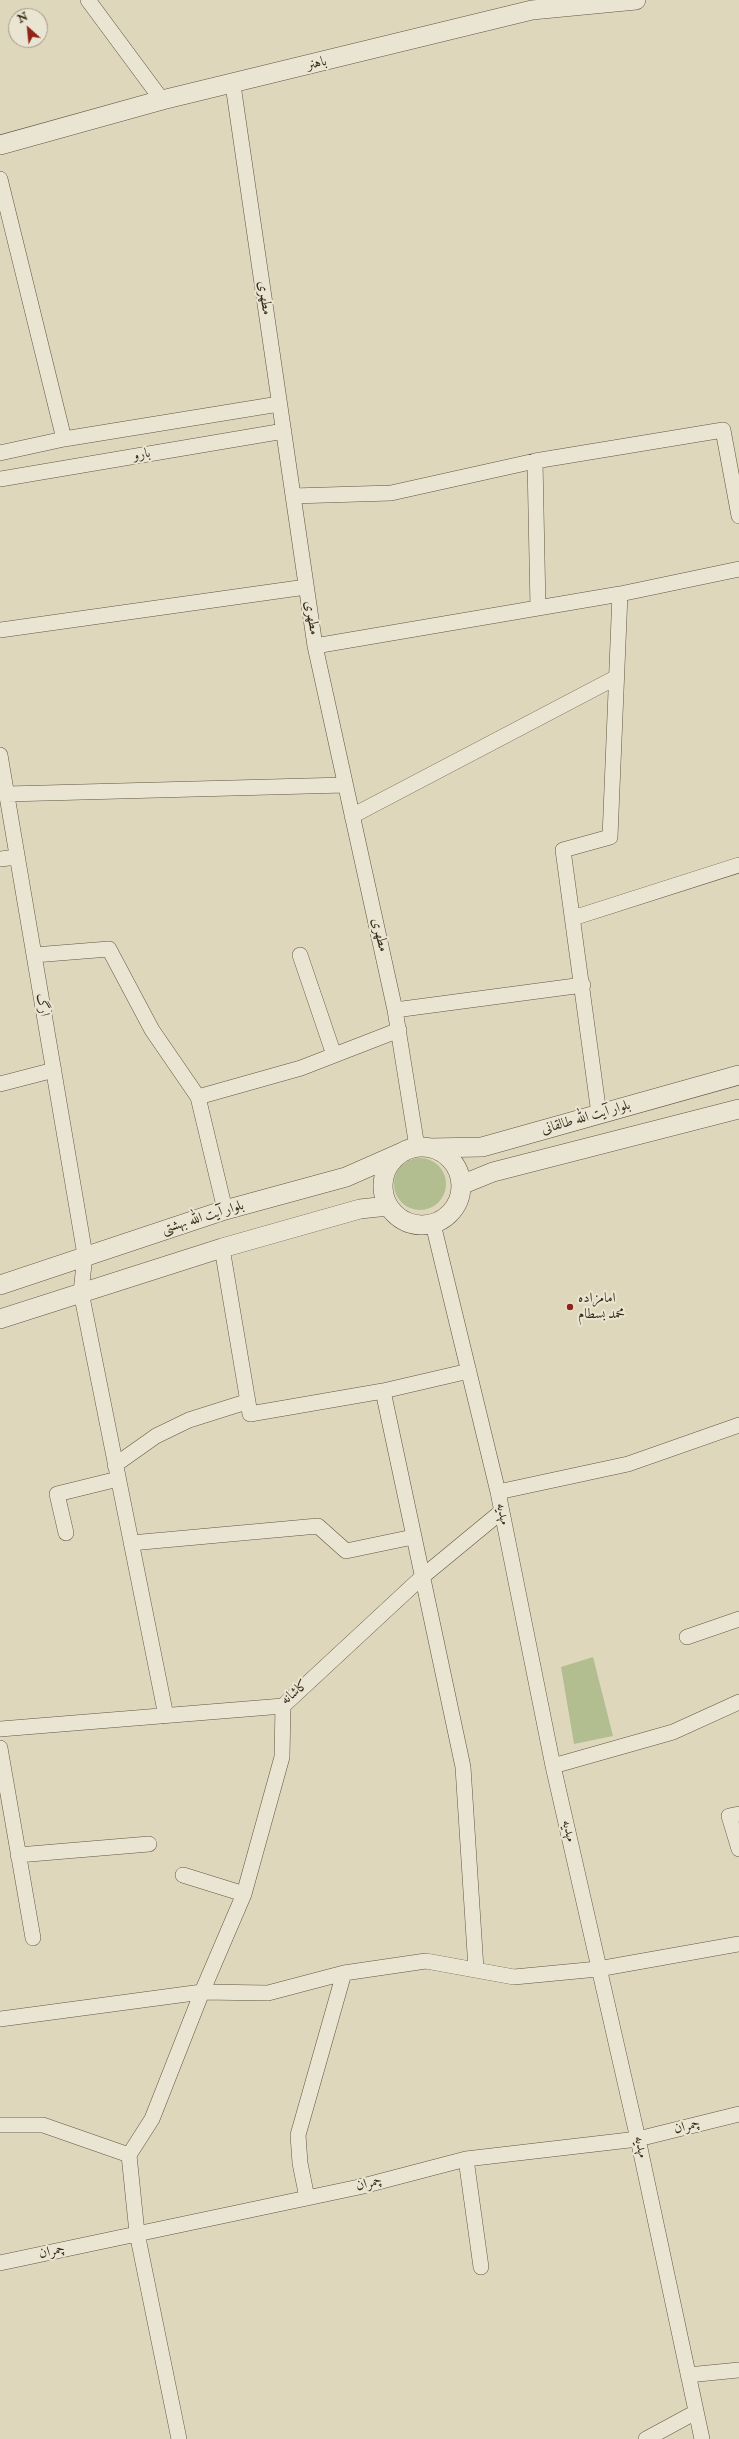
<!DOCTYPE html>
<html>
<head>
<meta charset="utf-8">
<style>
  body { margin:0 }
  #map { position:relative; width:739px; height:2439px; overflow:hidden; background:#dfd7bb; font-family:"IM FELL Double Pica",serif }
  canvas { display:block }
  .north { position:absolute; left:8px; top:8px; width:40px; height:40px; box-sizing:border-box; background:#eae5d3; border:1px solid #a39a89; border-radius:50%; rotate:333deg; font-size:11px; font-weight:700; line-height:16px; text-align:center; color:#382a19 }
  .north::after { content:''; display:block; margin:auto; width:14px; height:18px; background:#8f2418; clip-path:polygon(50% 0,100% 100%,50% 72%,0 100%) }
</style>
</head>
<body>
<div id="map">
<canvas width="739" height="2439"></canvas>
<div class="north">N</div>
</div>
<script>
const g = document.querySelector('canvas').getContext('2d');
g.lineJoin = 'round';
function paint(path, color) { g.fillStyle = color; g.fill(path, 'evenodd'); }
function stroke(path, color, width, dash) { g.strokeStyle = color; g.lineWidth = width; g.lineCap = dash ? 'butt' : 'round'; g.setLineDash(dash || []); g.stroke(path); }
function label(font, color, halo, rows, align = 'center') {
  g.font = font + ' "IM FELL Double Pica",Amiri,serif'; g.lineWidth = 4; g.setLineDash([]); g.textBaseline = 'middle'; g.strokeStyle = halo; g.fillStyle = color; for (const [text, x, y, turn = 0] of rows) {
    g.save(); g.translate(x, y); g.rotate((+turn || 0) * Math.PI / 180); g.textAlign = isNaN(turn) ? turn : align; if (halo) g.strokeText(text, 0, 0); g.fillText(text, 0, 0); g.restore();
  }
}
paint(new Path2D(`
  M394 1184a26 26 0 1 1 52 0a26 26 0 1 1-52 0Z
  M593 1657 613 1736 574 1744 561 1667Z`), '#b2be90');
const minor = new Path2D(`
  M88 0 162 100
  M233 85 315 646 395 1010 417 1147
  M0 179 64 439
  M0 453 64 439 279 404
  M535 461 538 608
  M0 479 284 431
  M293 496 391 493 535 461 723 430 739 516
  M0 630 306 587
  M315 646 620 594 739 569
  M0 755 85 1255 81 1292 166 1716
  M7 794 345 785
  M352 816 615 678
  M0 859 17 857
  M573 918 739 865
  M34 955 109 949 152 1030 198 1097 225 1210
  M300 955 334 1055
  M395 1010 583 985
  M0 1084 54 1070
  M198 1097 301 1068 399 1030
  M599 1114 563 850 610 837 620 594
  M433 1224 498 1492 553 1766 638 2139 702 2439
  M222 1248 250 1414 383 1391 469 1371
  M383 1391 463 1767 476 1969
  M115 1465 156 1436 189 1420 246 1402
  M498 1492 628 1464 739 1425
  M66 1533 57 1494 118 1479
  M131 1543 318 1526 346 1551 413 1537
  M687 1637 739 1619
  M0 1729 283 1706 422 1577 502 1511
  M0 1748 33 1938
  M553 1766 673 1732 739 1702
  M739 1814 729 1816 739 1849
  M18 1855 149 1844
  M183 1875 244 1894
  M0 2019 202 1992 268 1993 344 1973 426 1961 514 1977 598 1969 739 1944
  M0 2125H43L129 2155
  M466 2159 481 2267
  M307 2198 300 2163 298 2135 344 1973
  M0 2263 359 2187 466 2159 638 2139 739 2114
  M688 2375 739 2370
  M179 2439 137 2233 129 2155 152 2119 202 1992 244 1894 282 1757 283 1706
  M646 2439 696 2412`);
const tertiary = new Path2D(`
  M0 145 162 100 532 10 636 0
  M383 1186a39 39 0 1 1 78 0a39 39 0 1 1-78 0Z
  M430 1148 482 1147 739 1075
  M461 1185 493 1172 739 1109
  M0 1285 225 1210 346 1177 405 1151
  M0 1319 222 1248 360 1209 388 1206`);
stroke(minor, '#625542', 16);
stroke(tertiary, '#625542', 20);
stroke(minor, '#eae5d3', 15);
stroke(tertiary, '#eae5d3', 19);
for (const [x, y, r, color] of [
  [570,1307,4,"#8f2418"]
]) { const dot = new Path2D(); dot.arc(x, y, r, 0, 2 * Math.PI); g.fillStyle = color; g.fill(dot); stroke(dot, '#eae5d3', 1.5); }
label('14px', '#382a19', '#eae5d3', [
  ["باهنر",317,64,-14],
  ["مطهری",264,298,82],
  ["بارو",142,455,-10],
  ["مطهری",311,618,81],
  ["مطهری",379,935,77],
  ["ارگ",42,1005,80],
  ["بلوار آیت الله طالقانی",586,1118,-16],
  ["بلوار آیت الله بهشتی",203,1218,-17],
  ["مهدیه",502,1514,78],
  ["کاشانه",295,1693,-39],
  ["مهدیه",568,1831,77],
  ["چمران",687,2127,-14],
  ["مهدیه",640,2147,78],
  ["چمران",369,2184,-14],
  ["چمران",52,2252,-12]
]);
label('14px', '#382a19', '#eae5d3', [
  ["امامزاده",578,1299],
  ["محمد بسطام",578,1315]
], 'left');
</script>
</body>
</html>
